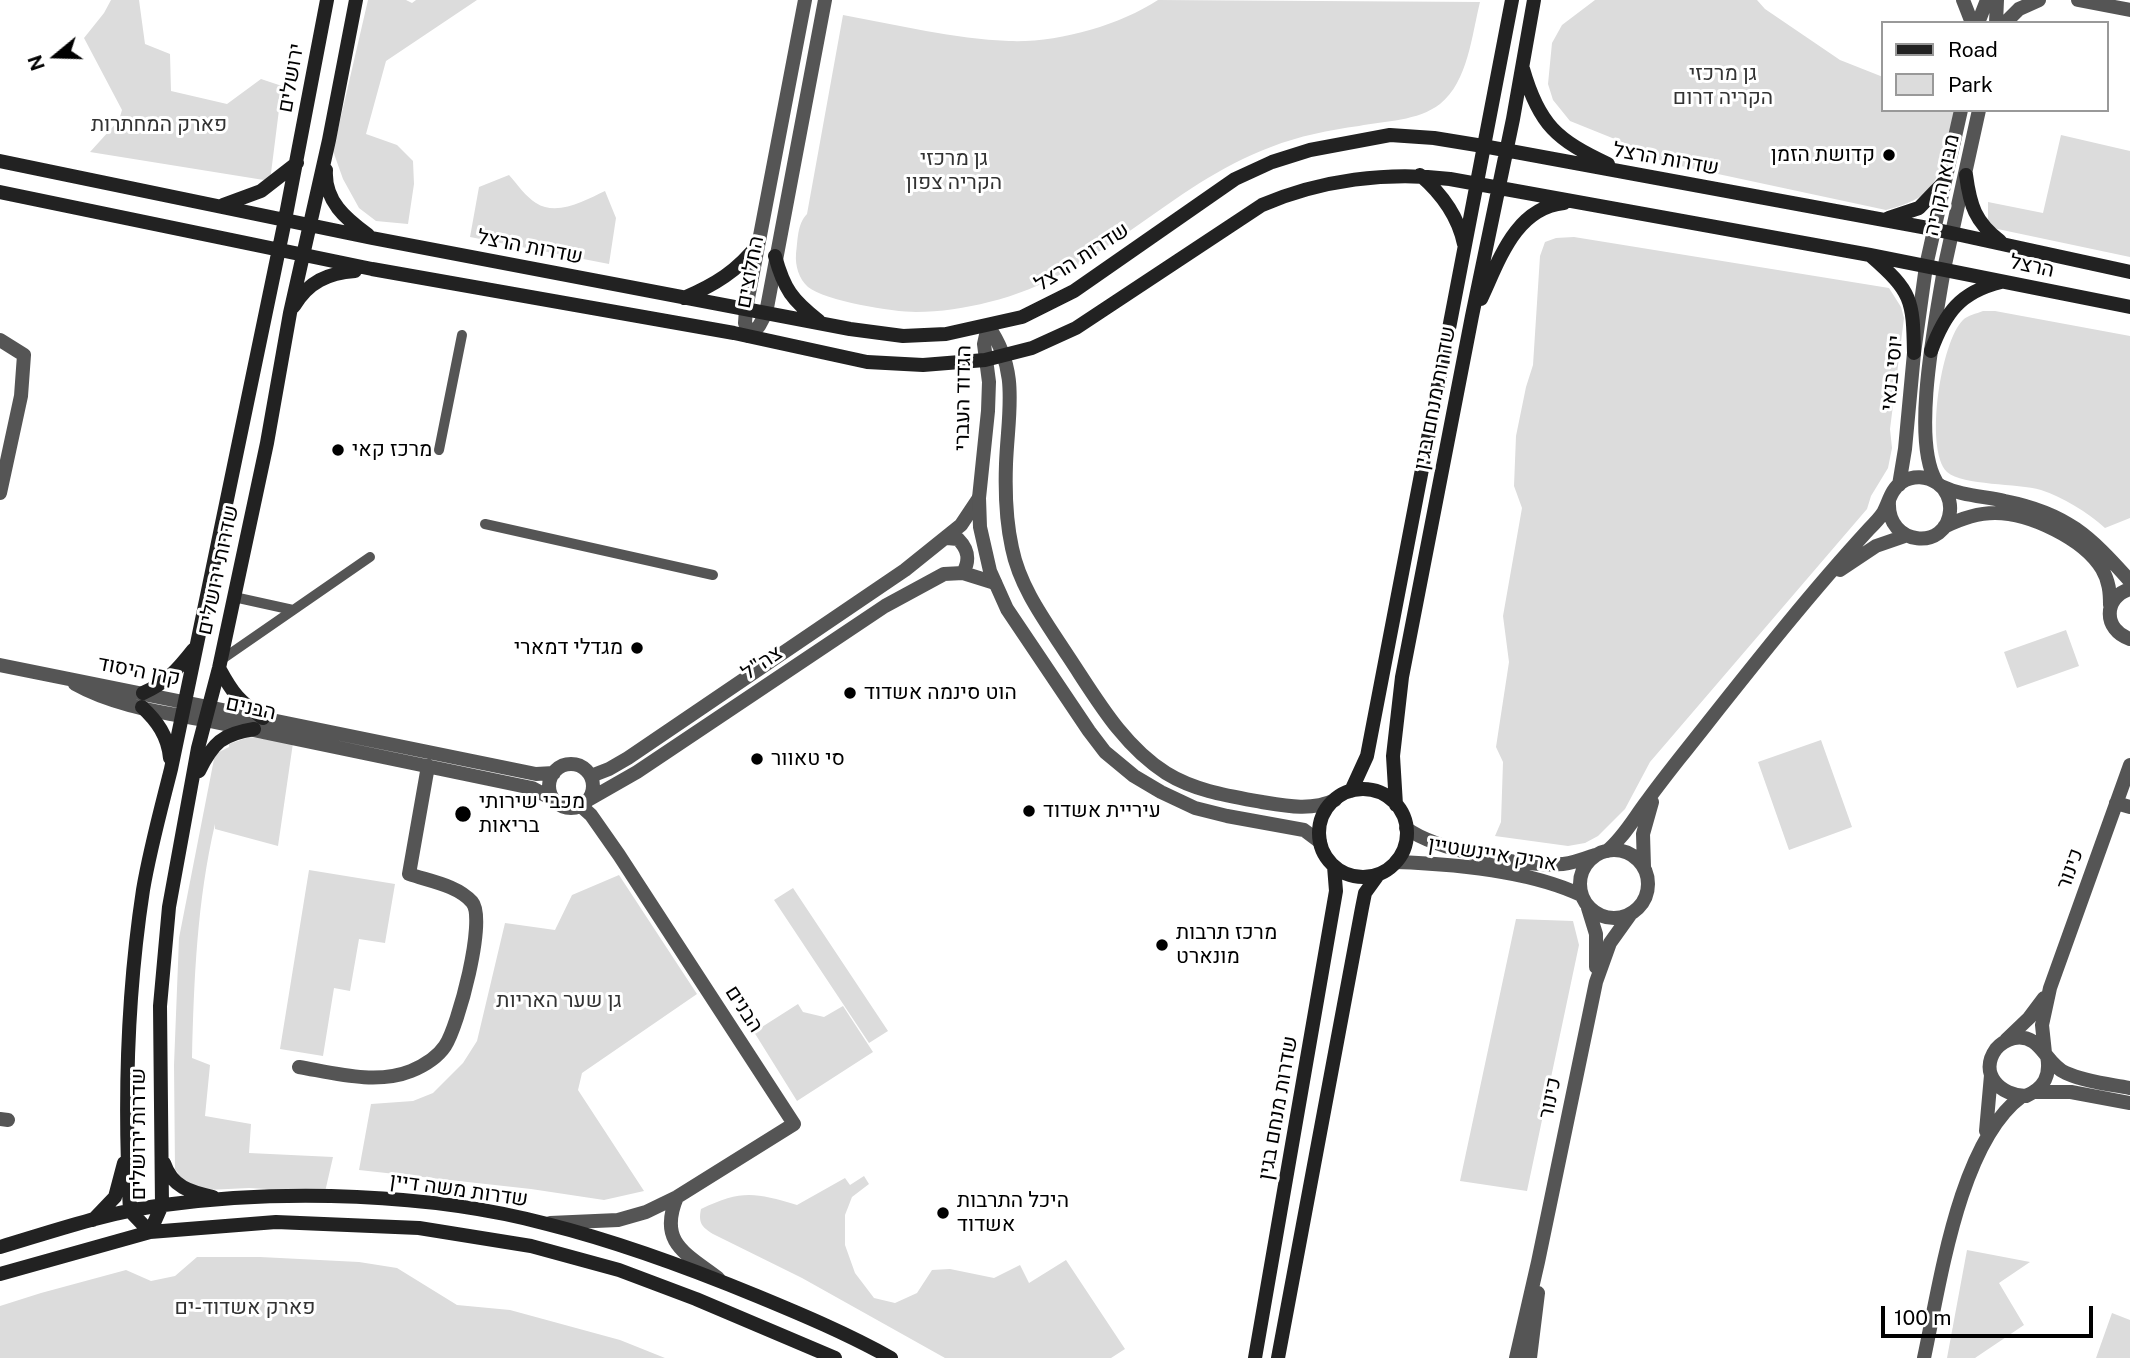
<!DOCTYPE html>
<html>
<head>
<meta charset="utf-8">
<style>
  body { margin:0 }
  #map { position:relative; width:2130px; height:1358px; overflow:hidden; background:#fff; font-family:"Public Sans",sans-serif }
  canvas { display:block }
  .legend { position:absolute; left:1881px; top:21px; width:228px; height:91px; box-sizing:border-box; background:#fff; border:2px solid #999; margin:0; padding:9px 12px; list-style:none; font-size:21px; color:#000 }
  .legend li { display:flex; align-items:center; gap:14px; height:35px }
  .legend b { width:35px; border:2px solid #999 }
  .north { position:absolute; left:21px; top:21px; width:70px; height:70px; -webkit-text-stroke:5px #fff; paint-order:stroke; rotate:251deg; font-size:19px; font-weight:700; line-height:28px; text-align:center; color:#000 }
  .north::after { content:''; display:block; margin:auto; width:24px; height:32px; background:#000; clip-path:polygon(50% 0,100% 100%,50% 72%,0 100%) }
  .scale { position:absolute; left:1881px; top:1306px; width:212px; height:32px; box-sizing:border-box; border:4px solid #000; border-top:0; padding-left:9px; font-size:21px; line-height:24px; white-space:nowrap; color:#000; -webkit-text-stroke:5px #fff; paint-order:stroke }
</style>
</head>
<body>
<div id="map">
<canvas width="2130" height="1358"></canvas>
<ul class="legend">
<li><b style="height:9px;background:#222"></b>Road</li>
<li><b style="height:19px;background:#dcdcdc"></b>Park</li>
</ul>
<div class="north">N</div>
<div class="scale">100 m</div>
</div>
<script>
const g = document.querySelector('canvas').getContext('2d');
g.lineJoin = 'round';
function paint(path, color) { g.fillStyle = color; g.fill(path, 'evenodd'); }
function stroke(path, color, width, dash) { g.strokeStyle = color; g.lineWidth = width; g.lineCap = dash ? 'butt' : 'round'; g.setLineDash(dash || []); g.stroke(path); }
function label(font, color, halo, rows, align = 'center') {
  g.font = font + ' "Public Sans",Heebo,sans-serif'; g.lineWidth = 6; g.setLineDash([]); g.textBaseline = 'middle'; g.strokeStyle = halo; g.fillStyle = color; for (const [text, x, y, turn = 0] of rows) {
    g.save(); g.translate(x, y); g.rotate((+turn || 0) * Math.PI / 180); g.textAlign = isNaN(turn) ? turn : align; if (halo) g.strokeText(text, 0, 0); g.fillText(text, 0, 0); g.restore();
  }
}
paint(new Path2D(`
  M111 0H139L145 44 170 54 171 91 227 104 261 79 282 86 270 181 90 152 119 120 122 110 84 38 104 13Z
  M368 0H406L412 3 416 0H477L386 61 366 134 397 145 413 161 414 184 408 224 376 221 359 208 343 179 333 151Z
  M1158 0 1480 2C1472 34 1468 82 1440 104 1418 121 1385 121 1359 126 1329 130 1299 136 1271 147 1168 185 1099 276 989 302 966 308 940 312 916 312 893 312 825 301 808 287 799 279 795 266 796 254 798 240 797 224 807 214L843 15C898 25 954 39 1009 41 1057 43 1118 26 1158 0Z
  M1595 0H1757L1765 9 1840 60 1883 77V110H1954C1949 133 1944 176 1926 192 1915 202 1900 206 1886 210L1662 162 1652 154 1570 121 1553 100 1548 84 1552 43 1562 25Z
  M2061 135 2130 151V257L1988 227V202L2043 213Z
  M509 175C517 184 526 197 536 203 557 217 586 200 605 191L616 218 609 264 470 237 479 187Z
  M1574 237 1889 288 1901 307 1904 318 1890 429 1892 448 1888 468 1871 496 1867 509 1650 762 1625 809 1598 836 1585 843 1568 846 1495 836 1501 822 1503 762 1496 747 1509 662 1503 616 1522 508 1514 486 1516 436 1526 387 1533 365 1540 256 1545 242 1556 238Z
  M1983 311H1995L2130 336V518L2105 528C2087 512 2063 497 2041 490 2018 483 1963 486 1947 472 1924 449 1941 341 1963 320 1968 315 1976 314 1983 311Z
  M2066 630 2079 666 2017 688 2004 652Z
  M249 737 293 743 278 846 215 829V824C197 901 194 979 192 1058L210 1065 205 1116 251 1124 249 1153 333 1157 325 1192 249 1188 207 1190 184 1182 175 1169 174 1065 179 938 215 754 229 747V744Z
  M1821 740 1852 827 1789 850 1758 762Z
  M309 870 395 884 385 943 359 939 350 991 334 988 323 1056 280 1049Z
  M619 875 697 994 582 1073 578 1090 644 1191 604 1200 531 1189 359 1170 371 1104 413 1101 433 1093 463 1063 477 1041 505 923 555 930 572 895Z
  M793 888 888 1031 869 1043 774 900Z
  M1516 919 1573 921 1579 945 1527 1191 1460 1181Z
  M798 1004 803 1012 824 1017 843 1006 873 1052 797 1101 754 1032Z
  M864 1176 869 1184 852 1197 845 1215V1245L855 1273 874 1298 895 1303 917 1293 932 1270 950 1269 994 1278 1020 1265 1029 1283 1066 1260 1125 1349 1111 1358H945L802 1278 713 1234C702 1227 698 1223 701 1209 741 1190 754 1192 797 1205L845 1178 850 1185Z
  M1967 1250 2030 1262 1999 1283 2024 1325 1975 1358H1947Z
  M197 1257H260L359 1262 397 1268 457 1305 510 1310 620 1340 665 1358H0V1306L41 1293 126 1270 151 1281 175 1276Z
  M2112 1313 2130 1320V1358H2096Z`), '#dcdcdc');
stroke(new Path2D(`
  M439 450 462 335
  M485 524 713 575
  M234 597 293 610
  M221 660 370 557`), '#555', 10);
stroke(new Path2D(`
  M0 340 24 355 21 396 0 493
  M1936 481C1911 439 1936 319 1944 269
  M1899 485 1905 449 1914 353 1926 266
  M1941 486C1962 496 1983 496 2005 501 2066 513 2090 536 2130 581
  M1944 527C1960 519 1977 513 1995 513 2030 513 2084 539 2102 569 2109 581 2110 592 2110 605
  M947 538 958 539C969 550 970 560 963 573
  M1840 570 1876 546 1905 536
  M2130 589C2103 597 2103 630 2130 639
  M208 707 536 774 554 773
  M205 720 532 788 556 801
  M549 786a22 22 0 1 1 44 0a22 22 0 1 1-44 0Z
  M591 776 609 769 628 758 905 570 961 525 979 498
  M588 800 637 772 885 606 944 574 963 573 995 583
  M2116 803 2130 807
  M1406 828C1437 851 1526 867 1563 864 1574 863 1584 859 1595 855
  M1580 884a34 34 0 1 1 68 0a34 34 0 1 1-68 0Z
  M1607 851C1624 837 1634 818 1647 801 1657 787 1668 773 1679 759 1741 681 1802 602 1869 529 1874 524 1879 519 1883 513 1889 502 1891 489 1902 482 1913 475 1927 476 1937 483 1946 489 1951 500 1950 511 1947 551 1886 547 1889 501
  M1396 862C1454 864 1528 870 1581 895
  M1644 867 1643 834 1652 802
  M1588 908 1596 934V967
  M2006 1040 2029 1018 2044 998
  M2045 1053 2042 1025 2050 988 2130 765
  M2047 1056C2051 1076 2044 1088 2026 1096 2001 1096 1978 1074 1996 1049 2001 1043 2007 1040 2014 1038 2041 1033 2045 1064 2066 1073 2086 1082 2109 1084 2130 1088
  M299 1067C334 1073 376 1085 411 1071 423 1066 437 1058 445 1046 458 1027 487 919 472 902 457 885 429 881 409 874L428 766
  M2036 1092H2071L2130 1103
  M0 1119 8 1120
  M1986 1131 1991 1075
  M677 1197C658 1242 685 1253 718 1278
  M550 1223 618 1220 646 1212 677 1197 794 1124 619 855 591 815 581 806
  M1516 1358 1538 1262 1596 982 1610 943 1630 915
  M1530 1358 1538 1293
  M1924 1358C1940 1284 1959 1142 2022 1096`), '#555', 14);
stroke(new Path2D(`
  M805 0 746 309 745 323 749 336 759 326 766 313 825 0
  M1963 0 1972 23
  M2078 0 2130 10
  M1978 23 1987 0
  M1996 23 1997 0
  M2005 23 2019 9 2039 0
  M1926 266 1961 110
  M1944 269 1979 110
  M988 326 984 344 989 382 988 411 979 498 980 527 990 571 1007 609 1089 731 1105 752 1134 776 1161 792 1195 808 1227 816 1304 830 1320 842
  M988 326C1020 371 1008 412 1006 464 1005 492 1006 521 1012 548 1020 588 1046 622 1068 656 1096 698 1122 745 1166 773 1195 791 1229 796 1262 802 1286 806 1312 811 1335 800
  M0 665 208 707
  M75 684C114 706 161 712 205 720`), '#555', 14);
stroke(new Path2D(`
  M1523 69C1539 125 1557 140 1608 164
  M0 161 372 238 850 329 903 336 946 334 1022 317 1074 291 1235 179 1272 162 1310 150 1390 135 1434 138 1483 146 1933 229 2130 272
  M326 170C324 201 346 219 368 235
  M1420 175C1441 193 1458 216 1464 244
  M1966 175C1970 205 1975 222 2000 241
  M0 192 372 269 734 333 867 362 923 365 985 360 1032 348 1076 328 1262 205C1320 180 1388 171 1450 179L1870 255 2130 307
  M223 205 261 191 297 163
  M1889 218 1919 208 1944 182
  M775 256C784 289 792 300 819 321
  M1871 256C1912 292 1913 299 1914 353
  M684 298C714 285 738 271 758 244
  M1481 299C1499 261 1515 208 1564 203
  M294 306C308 282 328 273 355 271
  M1931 351C1945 313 1960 292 2001 282
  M219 668C233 694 239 701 263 718
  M143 693C166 683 178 669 193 650
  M142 707C157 721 168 736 170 758
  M199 771C213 743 222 734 254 729
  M1319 833a44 44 0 1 1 88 0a44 44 0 1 1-88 0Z
  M1351 791 1367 756 1512 0
  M1396 805 1393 756 1402 677 1472 316 1513 119 1534 0
  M164 1163C172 1187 190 1192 213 1197
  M93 1220 115 1197 124 1163
  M150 1232 130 1211C124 1104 127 995 143 890 150 849 161 809 171 769L285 220 327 0
  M150 1232 162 1205 160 1006 169 907 198 748 219 668 267 443 290 313 329 140 356 0
  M0 1247C54 1231 108 1212 164 1205 283 1189 431 1193 547 1224 619 1242 689 1268 757 1296 803 1315 848 1334 891 1358
  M0 1274 150 1232 276 1222 419 1228 531 1246 619 1270 696 1299 835 1358
  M1255 1358 1336 891 1334 866
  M1278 1358 1362 908 1365 893 1378 875`), '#222', 14);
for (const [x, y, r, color] of [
  [1889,155,7,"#000"],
  [338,450,7,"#000"],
  [637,648,7,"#000"],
  [850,693,7,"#000"],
  [757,759,7,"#000"],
  [1029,811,7,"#000"],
  [463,814,9,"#000"],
  [1162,945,7,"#000"],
  [943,1213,7,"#000"]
]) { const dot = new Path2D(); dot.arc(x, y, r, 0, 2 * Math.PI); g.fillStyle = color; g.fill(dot); stroke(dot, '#fff', 2.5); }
label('21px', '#333', '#fff', [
  ["גן מרכזי",1723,74],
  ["הקריה דרום",1723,98],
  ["פארק המחתרות",159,125],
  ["גן מרכזי",954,159],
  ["הקריה צפון",954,183],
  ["גן שער האריות",559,1001],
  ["פארק אשדוד-ים",245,1308]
]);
label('21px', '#000', '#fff', [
  ["ירושלים",291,78,-80],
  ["שדרות הרצל",1666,159,10],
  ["מבוא הקריה",1942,185,-78],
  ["שדרות הרצל",530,247,11],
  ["שדרות הרצל",1082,257,-33],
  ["הרצל",2032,266,12],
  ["החלוצים",750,272,-79],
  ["יוסי בנאי",1892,373,-84],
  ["הגדוד העברי",963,398,-89],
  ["שדרות מנחם בגין",1435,398,-79],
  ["שדרות ירושלים",218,570,-78],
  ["צה\"ל",762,663,-34],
  ["קרן היסוד",139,671,11],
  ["הבנים",251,708,12],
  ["אריק איינשטיין",1493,854,9],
  ["כינור",2070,869,-70],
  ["הבנים",744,1009,57],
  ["כינור",1550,1098,-78],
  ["שדרות מנחם בגין",1278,1108,-80],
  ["שדרות ירושלים",139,1134,-90],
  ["שדרות משה דיין",459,1190,8]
]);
label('21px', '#000', '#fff', [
  ["קדושת הזמן",1875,155,"right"],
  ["מרכז קאי",352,450],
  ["מגדלי דמארי",623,648,"right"],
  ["הוט סינמה אשדוד",864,693],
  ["סי טאוור",771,759],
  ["מכבי שירותי",479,802],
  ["בריאות",479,826],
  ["עיריית אשדוד",1043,811],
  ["מרכז תרבות",1176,933],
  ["מונארט",1176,957],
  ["היכל התרבות",957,1201],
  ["אשדוד",957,1225]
], 'left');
</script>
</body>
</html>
